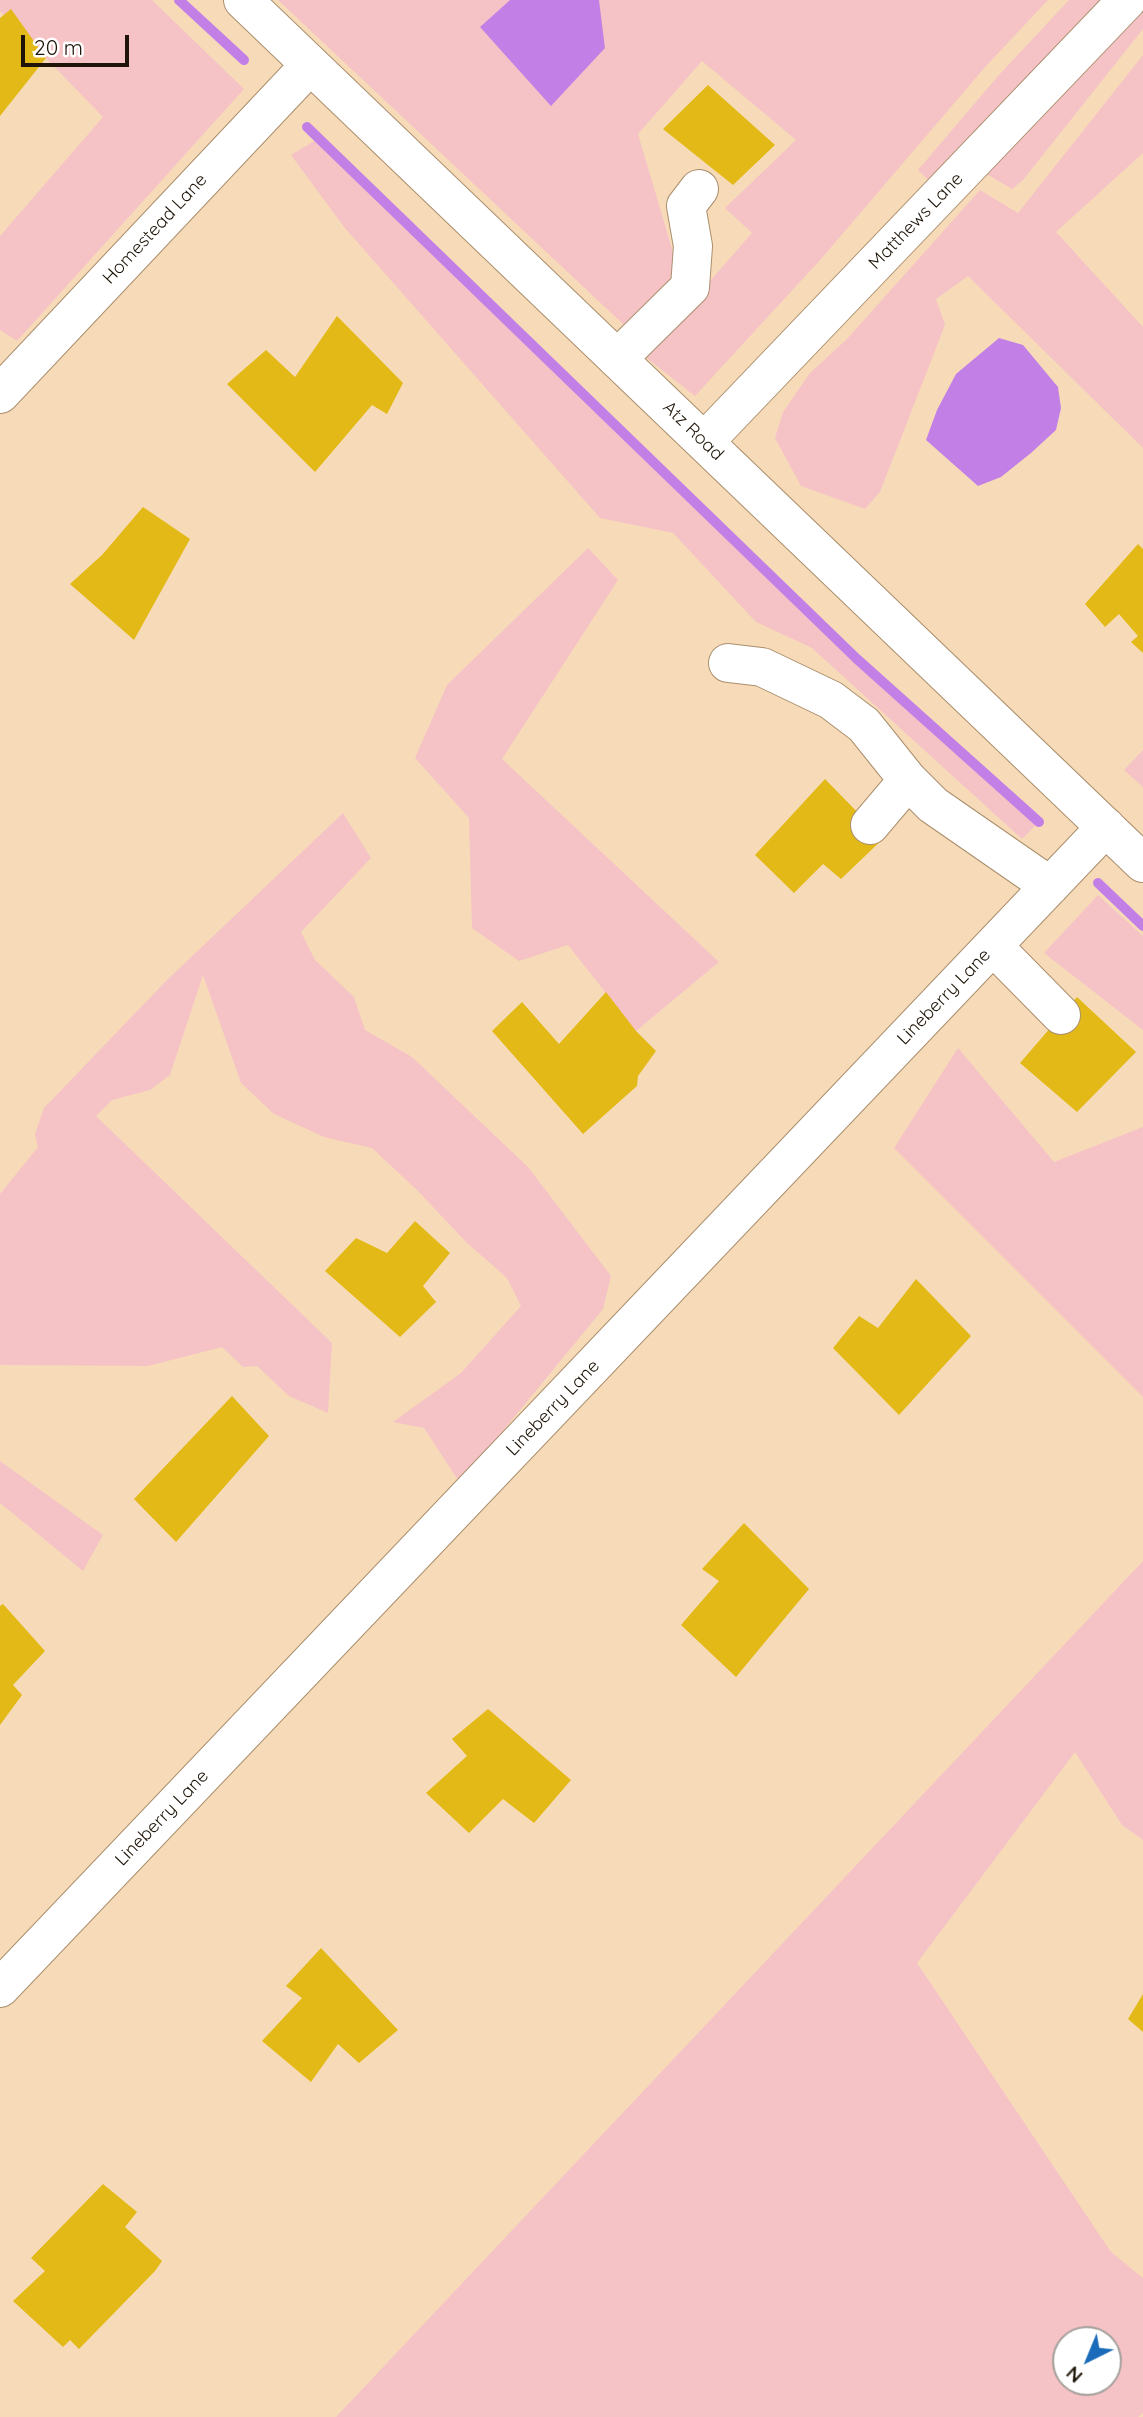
<!DOCTYPE html>
<html>
<head>
<meta charset="utf-8">
<style>
  body { margin:0 }
  #map { position:relative; width:1143px; height:2417px; overflow:hidden; background:#f7dbb8; font-family:Quicksand,sans-serif }
  canvas { display:block }
  .north { position:absolute; left:1052px; top:2326px; width:70px; height:70px; box-sizing:border-box; background:#fff; border:2px solid #a5a19c; border-radius:50%; rotate:223deg; font-size:19px; font-weight:700; line-height:28px; text-align:center; color:#1e1408 }
  .north::after { content:''; display:block; margin:auto; width:24px; height:32px; background:#1a6bb9; clip-path:polygon(50% 0,100% 100%,50% 72%,0 100%) }
  .scale { position:absolute; left:21px; top:35px; width:108px; height:32px; box-sizing:border-box; border:4px solid #1e1408; border-top:0; padding-left:9px; font-size:21px; line-height:24px; white-space:nowrap; color:#1e1408; -webkit-text-stroke:5px #fff; paint-order:stroke }
</style>
</head>
<body>
<div id="map">
<canvas width="1143" height="2417"></canvas>
<div class="north">N</div>
<div class="scale">20 m</div>
</div>
<script>
const g = document.querySelector('canvas').getContext('2d');
g.lineJoin = 'round';
function paint(path, color) { g.fillStyle = color; g.fill(path, 'evenodd'); }
function stroke(path, color, width, dash) { g.strokeStyle = color; g.lineWidth = width; g.lineCap = dash ? 'butt' : 'round'; g.setLineDash(dash || []); g.stroke(path); }
function label(font, color, halo, rows, align = 'center') {
  g.font = font + ' Quicksand,sans-serif'; g.lineWidth = 5; g.setLineDash([]); g.textBaseline = 'middle'; g.strokeStyle = halo; g.fillStyle = color; for (const [text, x, y, turn = 0] of rows) {
    g.save(); g.translate(x, y); g.rotate((+turn || 0) * Math.PI / 180); g.textAlign = isNaN(turn) ? turn : align; if (halo) g.strokeText(text, 0, 0); g.fillText(text, 0, 0); g.restore();
  }
}
paint(new Path2D(`
  M0 0H152L244 89 17 341 0 330V236L103 117 0 11Z
  M278 0H510L480 27 605 48 599 0H1048L986 66 821 259 695 396 644 356 752 233 725 208 796 140 702 61 638 134 681 279 624 325Z
  M1069 0H1143V29L1023 180 1012 189 990 176 978 173 949 200 918 170 998 76Z
  M1143 55V153L1056 232 1143 327V448L968 276 936 299 945 325 880 492 865 509 801 486 775 438 783 412 810 373 847 339 980 190 1018 213Z
  M319 138 857 659 1039 822 1022 839 812 648 756 622 673 533 600 518 344 227 291 155Z
  M588 548 618 580 502 759 719 962 636 1031 568 945 519 961 472 928 469 818 415 758 447 685Z
  M1143 750V787L1124 770Z
  M343 813 371 858 301 932 315 960 354 997 365 1030 412 1057 528 1167 611 1276 603 1309 460 1483 424 1428 393 1422 461 1373 521 1306 507 1278 466 1242 417 1190 372 1148 324 1137 274 1114 241 1083 203 975 170 1075 150 1090 112 1100 96 1116 332 1343 328 1413 289 1396 257 1366 243 1367 222 1347 148 1366 0 1365V1194L38 1147 35 1134 44 1108 167 980Z
  M1098 895 1143 936V1030L1044 953Z
  M958 1048 1054 1162 1143 1127V1397L894 1148Z
  M0 1461 103 1535 83 1571 0 1503Z
  M1143 1561V1840L1122 1825 1075 1752 917 1963 1111 2252 1143 2278V2413L1138 2417H336ZM1066 2340H1108V2382H1066Z`), '#f5c2c6');
paint(new Path2D(`
  M510 0H599L605 48 551 106 480 27Z
  M999 338 1023 345 1058 387 1061 408 1056 430 1031 453 1001 477 978 486 926 440 937 410 956 374Z`), '#c280e7');
stroke(new Path2D(`
  M179 0 244 60
  M307 127 857 659 1039 822
  M1098 883 1143 926`), '#c280e7', 10);
paint(new Path2D(`
  M11 9 46 58 0 116V18Z
  M708 85 775 145 733 185 663 129Z
  M337 316 403 383 387 414 372 405 315 472 227 384 266 350 295 377Z
  M143 507 190 539 134 640 70 584 102 555Z
  M1138 544 1143 549V653L1131 642 1138 636 1119 614 1105 627 1085 604Z
  M825 779 870 825 887 835 841 879 823 864 794 893 755 855Z
  M606 992 636 1031 656 1051 638 1076 637 1086 583 1134 492 1031 522 1002 559 1044Z
  M1077 997 1136 1052 1077 1112 1020 1063Z
  M415 1221 450 1253 423 1286 436 1302 400 1337 325 1271 356 1238 387 1253Z
  M916 1279 971 1336 899 1415 833 1348 859 1316 878 1328Z
  M232 1396 269 1436 176 1542 134 1499Z
  M744 1523 809 1589 736 1677 681 1625 719 1581 702 1569Z
  M3 1604 45 1651 13 1685 22 1695 0 1725V1606Z
  M488 1709 571 1780 534 1823 503 1799 469 1833 426 1793 467 1756 452 1739Z
  M321 1948 398 2030 359 2063 338 2044 311 2082 262 2041 302 1998 286 1986Z
  M1143 1994V2032L1128 2019Z
  M103 2184 137 2212 125 2227 162 2261 155 2271 79 2349 70 2340 63 2347 13 2301 45 2271 31 2258Z`), '#e2b916');
const minor = new Path2D(`
  M243 0 1143 863
  M617 359 690 287 693 246 686 206 699 189
  M0 394 310 65
  M704 442 1127 0
  M728 663 762 667 831 700 864 725 908 780 933 805 1050 886
  M870 825 908 780
  M993 946 1061 1015
  M0 1988 1106 827`);
stroke(minor, '#aa8f6e', 40);
stroke(minor, '#fff', 38);
label('18px', '#1e1408', '#fff', [
  ["Matthews Lane",916,221,-46],
  ["Homestead Lane",155,229,-47],
  ["Atz Road",693,431,44],
  ["Lineberry Lane",944,997,-46],
  ["Lineberry Lane",553,1408,-46],
  ["Lineberry Lane",162,1818,-46]
]);
</script>
</body>
</html>
